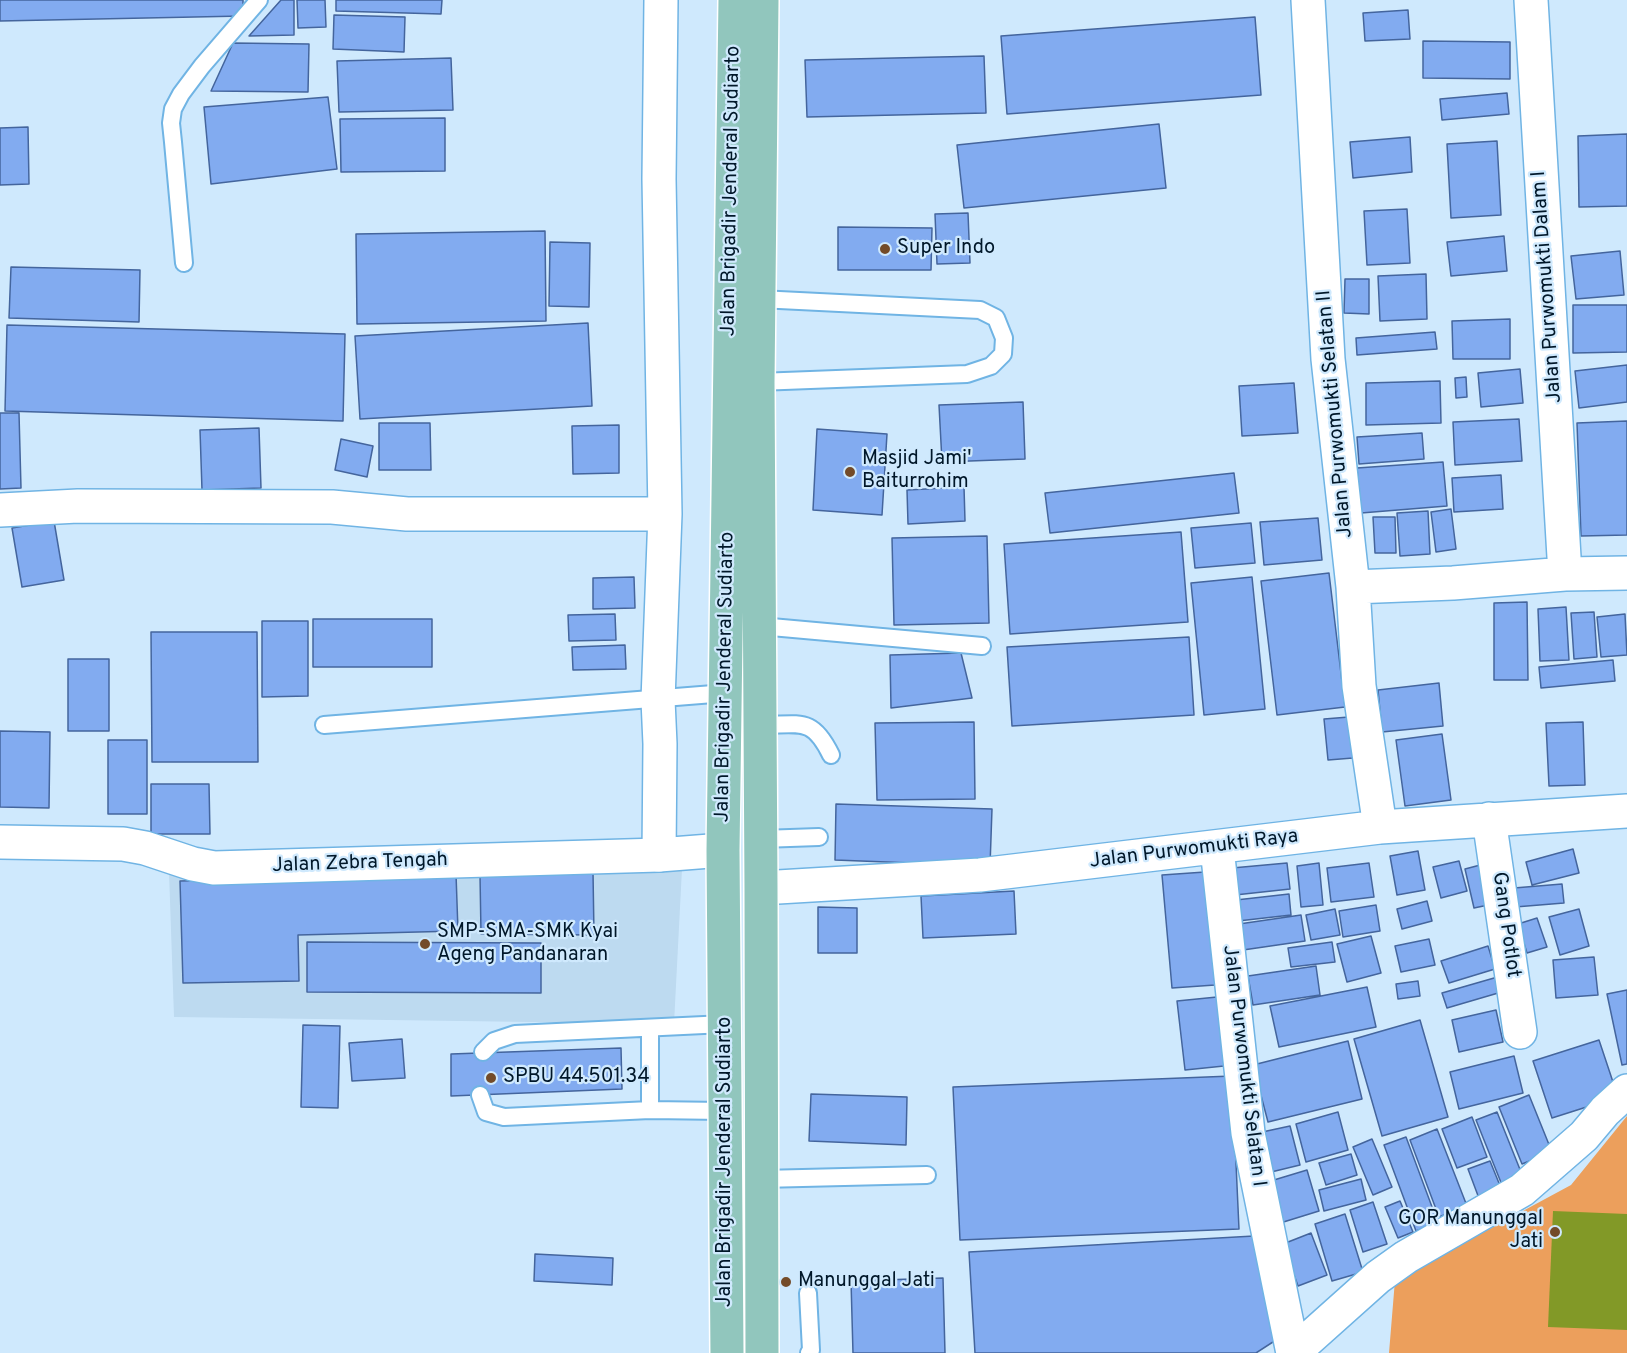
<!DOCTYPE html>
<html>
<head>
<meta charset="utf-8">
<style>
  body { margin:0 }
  canvas { display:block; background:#cfe9fd }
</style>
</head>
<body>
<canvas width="1627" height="1353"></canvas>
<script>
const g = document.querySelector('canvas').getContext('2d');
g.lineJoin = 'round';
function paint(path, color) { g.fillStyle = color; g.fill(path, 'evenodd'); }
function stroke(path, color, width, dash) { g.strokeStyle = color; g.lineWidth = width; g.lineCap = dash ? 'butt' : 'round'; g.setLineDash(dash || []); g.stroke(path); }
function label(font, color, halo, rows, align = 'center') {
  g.font = font + ' Overpass,sans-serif'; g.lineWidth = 4.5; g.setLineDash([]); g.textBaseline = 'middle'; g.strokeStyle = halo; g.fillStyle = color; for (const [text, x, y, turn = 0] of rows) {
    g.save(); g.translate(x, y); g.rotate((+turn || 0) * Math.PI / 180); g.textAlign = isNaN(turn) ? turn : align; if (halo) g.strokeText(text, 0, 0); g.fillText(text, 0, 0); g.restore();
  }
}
paint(new Path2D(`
  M682 869 674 1024 174 1017 169 872Z`), '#bddaf0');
paint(new Path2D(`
  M1627 1116V1353H1389L1395 1280 1571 1185Z`), '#ec9f5c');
paint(new Path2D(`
  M1553 1211 1627 1214V1330L1548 1327Z`), '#829927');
const building = new Path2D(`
  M0 0H243V16L0 21Z
  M281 0H294V35L249 36Z
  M297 0H325L326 27 298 28Z
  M336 0H442L441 14 336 11Z
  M1408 10 1410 39 1365 41 1363 13Z
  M334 15 405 17 404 52 333 49Z
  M1255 17 1261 95 1007 114 1001 36Z
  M1423 41 1510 42V79L1423 78Z
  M233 43 309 44 308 92 211 91Z
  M984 56 986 113 807 117 805 60Z
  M451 58 453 110 339 112 337 61Z
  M1507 93 1509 114 1442 120 1440 99Z
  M328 97 337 169 211 184 204 107Z
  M445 118V171L341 172 340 119Z
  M1159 124 1166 188 964 208 957 145Z
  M28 127 29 184 0 185V128Z
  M1627 134V206L1579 207 1578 136Z
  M1410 137 1412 172 1353 178 1350 142Z
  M1497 141 1501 215 1451 218 1447 144Z
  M1407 209 1410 263 1367 265 1364 211Z
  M968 213 970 263 937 264 935 214Z
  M838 227 932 228 931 270H838Z
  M545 231 546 321 357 324 356 234Z
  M1504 236 1507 271 1451 276 1447 242Z
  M550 242 590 243 589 307 549 306Z
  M1620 251 1624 295 1576 299 1571 256Z
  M11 267 140 270 139 322 9 318Z
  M1426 274 1427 319 1380 321 1378 276Z
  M1345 279H1369V314L1344 313Z
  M1573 305H1627V352L1573 353Z
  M1510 319V359H1453L1452 321Z
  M588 323 592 406 360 419 355 336Z
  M7 325 345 334 343 421 5 411Z
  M1435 332 1437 349 1357 355 1356 338Z
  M1627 365V402L1579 408 1575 371Z
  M1520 369 1523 403 1481 407 1478 373Z
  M1466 377 1467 397 1456 398 1455 378Z
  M1440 381 1441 423 1366 425V383Z
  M1294 383 1298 433 1242 436 1239 386Z
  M1023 402 1025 459 942 462 939 405Z
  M0 413H19L21 488 0 489Z
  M1519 419 1522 461 1455 465 1453 422Z
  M1627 421V535L1581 536 1577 423Z
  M379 423H430L431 470H379Z
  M619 425V473L573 474 572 426Z
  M259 428 261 488 202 490 200 430Z
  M817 429 887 434 882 515 813 510Z
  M1422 433 1424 459 1359 464 1357 437Z
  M341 439 373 446 367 477 335 470Z
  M1443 462 1447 506 1361 513 1357 468Z
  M1234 473 1239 513 1050 533 1045 493Z
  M1501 475 1503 509 1454 512 1452 478Z
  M964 487 965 521 908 524 907 490Z
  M1451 509 1456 549 1436 552 1431 512Z
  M1428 511 1430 554 1400 556 1397 513Z
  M1373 517H1395L1396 553H1375Z
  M1318 518 1322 560 1264 565 1260 522Z
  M54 521 64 580 22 587 12 528Z
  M1251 523 1255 563 1195 568 1191 528Z
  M1181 532 1188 622 1010 634 1004 544Z
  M987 536 989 623 894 625 892 538Z
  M1329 573 1345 707 1277 715 1261 581Z
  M634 577 635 608 593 609V578Z
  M1252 577 1265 709 1204 715 1191 583Z
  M1527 602 1528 680H1494V603Z
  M1566 607 1569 660 1540 661 1538 609Z
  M1594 612 1597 657 1574 659 1571 613Z
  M615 614 616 640 569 641 568 615Z
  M1625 614 1627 655 1601 657 1597 617Z
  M313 619H432V667H313Z
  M262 621H308V696L262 697Z
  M151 632H257L258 762H152Z
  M1189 637 1194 715 1012 726 1007 647Z
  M625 645 626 669 573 670 572 647Z
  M961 653 972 698 891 708 890 655Z
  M68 659H109V731H68Z
  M1613 660 1615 681 1541 688 1539 667Z
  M1439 683 1443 726 1382 732 1378 690Z
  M1349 717 1353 758 1328 760 1324 719Z
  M974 722 975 799 877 800 875 723Z
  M1583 722 1585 785 1549 786 1546 723Z
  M0 731 50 732 49 808 0 807Z
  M1442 734 1451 800 1405 806 1396 740Z
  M108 740H147V814H108Z
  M151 784H209L210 834H151Z
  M836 804 992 809 990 866 835 860Z
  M1573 849 1579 873 1532 885 1526 862Z
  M1418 851 1425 890 1397 895 1390 856Z
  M1459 861 1467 891 1441 898 1433 867Z
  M1287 863 1290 889 1235 895 1232 868Z
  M1319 863 1323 905 1301 907 1297 866Z
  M1369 863 1374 897 1331 902 1327 868Z
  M1484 864 1493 904 1474 908 1465 869Z
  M593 872 594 935 481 934 480 875Z
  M1205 872 1215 985 1172 988 1162 875Z
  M456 874 458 931 298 935 299 981 183 983 180 881Z
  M1562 884 1564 903 1515 907 1514 888Z
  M1014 891 1016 934 923 938 921 896Z
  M1289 894 1291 915 1238 921 1236 900Z
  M1427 901 1432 921 1402 929 1397 909Z
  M1376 905 1380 931 1343 937 1339 911Z
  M818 907 857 908V953H818Z
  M1335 909 1340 935 1311 940 1306 915Z
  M1579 909 1589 946 1560 955 1549 917Z
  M1301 915 1305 941 1243 950 1239 924Z
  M1537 918 1547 947 1527 953 1518 924Z
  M1371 936 1381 973 1347 982 1337 944Z
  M1429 939 1435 965 1401 972 1395 946Z
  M307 942 541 943V993L307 992Z
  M1332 942 1335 962 1291 967 1288 948Z
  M1488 946 1495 969 1449 983 1441 961Z
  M1594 957 1598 995 1556 998 1553 960Z
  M1316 966 1320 995 1253 1005 1248 976Z
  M1501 976 1505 991 1447 1008 1442 993Z
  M1418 981 1420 996 1398 999 1396 984Z
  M1367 987 1376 1027 1279 1047 1270 1006Z
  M1627 990V1064L1622 1065 1607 994Z
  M1217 997 1224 1066 1185 1070 1177 1001Z
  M1496 1010 1503 1042 1459 1052 1452 1020Z
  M1420 1020 1448 1117 1382 1136 1354 1039Z
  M303 1025 340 1026 338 1108 301 1107Z
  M402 1039 405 1078 352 1081 349 1043Z
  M1599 1040 1618 1097 1552 1118 1533 1061Z
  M1348 1041 1362 1099 1268 1122 1253 1065Z
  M621 1048 622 1089 451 1096V1054Z
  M1514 1056 1523 1093 1459 1109 1450 1072Z
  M1232 1076 1239 1229 960 1240 953 1087Z
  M811 1094 907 1097 906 1145 809 1141Z
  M1529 1095 1552 1152 1522 1164 1499 1107Z
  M1338 1112 1348 1150 1306 1162 1296 1124Z
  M1497 1112 1523 1177 1502 1185 1476 1120Z
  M1472 1117 1487 1157 1457 1168 1442 1129Z
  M1290 1126 1300 1165 1263 1174 1253 1134Z
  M1437 1129 1467 1206 1439 1217 1410 1140Z
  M1406 1137 1438 1223 1416 1231 1384 1145Z
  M1372 1139 1392 1187 1373 1195 1353 1147Z
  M1351 1154 1357 1175 1326 1185 1319 1163Z
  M1490 1161 1503 1193 1480 1201 1468 1169Z
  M1307 1170 1319 1211 1277 1224 1264 1183Z
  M1361 1179 1366 1200 1324 1211 1319 1190Z
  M1400 1201 1413 1232 1398 1238 1385 1207Z
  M1373 1202 1387 1244 1363 1252 1350 1210Z
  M1345 1214 1363 1272 1332 1281 1315 1224Z
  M1311 1233 1327 1275 1298 1286 1283 1244Z
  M1254 1236 1276 1340 1256 1353H975L969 1252Z
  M535 1254 613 1258 612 1285 534 1281Z
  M943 1278 945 1353H853L851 1281Z`);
paint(building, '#82abf0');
stroke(building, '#44659d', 1.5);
const lane = new Path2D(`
  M184 263 173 142 171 123 173 109 181 94 202 66 259 0
  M758 382 967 374 991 366 1003 354 1004 338 996 318 980 310 759 299
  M760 626 982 646
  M324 725 726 693
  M761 725C800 725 812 716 831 755
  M761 839 819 837
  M650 1028V1110
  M483 1052 494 1041 515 1034 725 1024
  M480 1095 486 1112 504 1117 650 1110 724 1111
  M761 1179 927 1175
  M808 1293 811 1350 809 1353`);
const street = new Path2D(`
  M1308 0 1328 359 1353 587 1359 686 1380 827
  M1531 0 1565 574
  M0 510 78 506 332 507 407 514H665
  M1353 587 1453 583 1565 574 1627 573
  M1489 819 1520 1032
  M1217 848 1248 1133 1293 1353
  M659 855 660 744 658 700 665 514 659 179 661 0
  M761 888 980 875 1380 827 1627 811
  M1293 1353 1378 1277 1406 1257 1522 1190 1584 1136 1605 1111 1627 1091`);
const secondary = new Path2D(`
  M0 842 123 844 145 848 193 864 214 868 659 855 723 850`);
const primary = new Path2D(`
  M727 1353 723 850 735 0
  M762 1353 761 888 758 382 762 0`);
stroke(lane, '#70b4e4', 20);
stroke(street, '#70b4e4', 36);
stroke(secondary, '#70b4e4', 36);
stroke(primary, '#fff', 36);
stroke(lane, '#fff', 16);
stroke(street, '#fff', 33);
stroke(secondary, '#fff', 33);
stroke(primary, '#91c6bd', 33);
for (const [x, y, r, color] of [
  [885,249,6,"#734b29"],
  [850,472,6,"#734b29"],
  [425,944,6,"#734b29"],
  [491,1078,6,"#734b29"],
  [1555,1232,6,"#734b29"],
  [786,1282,6,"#734b29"]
]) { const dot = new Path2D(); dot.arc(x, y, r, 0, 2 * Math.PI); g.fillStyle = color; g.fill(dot); stroke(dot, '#cfe9fd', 2); }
label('20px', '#001729', '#cfe9fd', [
  ["Jalan Brigadir Jenderal Sudiarto",732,191,-89],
  ["Jalan Purwomukti Dalam I",1548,287,-94],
  ["Jalan Purwomukti Selatan II",1336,414,-95],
  ["Jalan Brigadir Jenderal Sudiarto",726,677,-89],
  ["Jalan Purwomukti Raya",1194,850,-7],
  ["Jalan Zebra Tengah",360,864,-2],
  ["Gang Potlot",1505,925,82],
  ["Jalan Purwomukti Selatan I",1243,1066,83],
  ["Jalan Brigadir Jenderal Sudiarto",726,1162,-90]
]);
label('20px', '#001729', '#cfe9fd', [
  ["Super Indo",897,249],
  ["Masjid Jami'",862,460],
  ["Baiturrohim",862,483],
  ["SMP-SMA-SMK Kyai",437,933],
  ["Ageng Pandanaran",437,956],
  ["SPBU 44.501.34",503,1078],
  ["GOR Manunggal",1543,1220,"right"],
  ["Jati",1543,1243,"right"],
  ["Manunggal Jati",798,1282]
], 'left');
</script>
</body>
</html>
